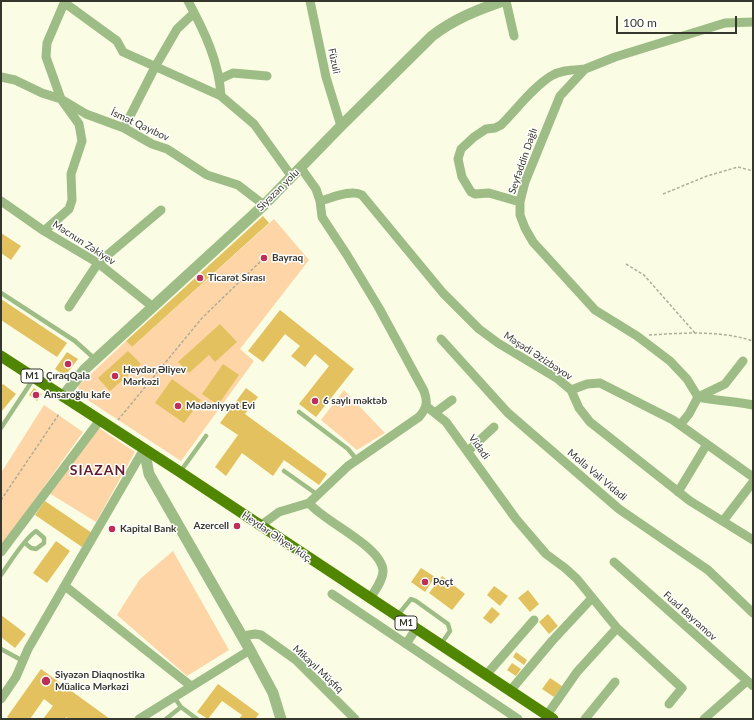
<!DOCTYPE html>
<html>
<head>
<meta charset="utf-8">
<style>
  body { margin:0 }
  #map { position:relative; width:754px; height:720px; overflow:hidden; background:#fafde3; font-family:Lato,sans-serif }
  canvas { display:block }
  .frame { position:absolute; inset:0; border:2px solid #35362c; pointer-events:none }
  .scale { position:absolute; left:616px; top:16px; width:121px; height:18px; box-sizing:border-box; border:2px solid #35362c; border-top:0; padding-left:5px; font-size:12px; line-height:14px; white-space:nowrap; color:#35362c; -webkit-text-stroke:3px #fff; paint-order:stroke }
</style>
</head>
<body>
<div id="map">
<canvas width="754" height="720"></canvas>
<div class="frame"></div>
<div class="scale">100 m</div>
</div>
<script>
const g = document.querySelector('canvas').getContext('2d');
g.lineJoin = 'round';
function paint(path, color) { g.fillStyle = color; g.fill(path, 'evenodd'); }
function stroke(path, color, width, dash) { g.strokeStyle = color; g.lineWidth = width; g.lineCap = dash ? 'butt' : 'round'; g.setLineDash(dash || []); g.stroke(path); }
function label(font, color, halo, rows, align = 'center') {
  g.font = font + ' Lato,sans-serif'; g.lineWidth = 3; g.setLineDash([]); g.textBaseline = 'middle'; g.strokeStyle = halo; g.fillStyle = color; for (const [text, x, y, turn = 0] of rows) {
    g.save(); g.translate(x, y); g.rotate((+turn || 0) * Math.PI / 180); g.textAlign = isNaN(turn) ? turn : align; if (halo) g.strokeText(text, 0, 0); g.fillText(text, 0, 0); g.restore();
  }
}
paint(new Path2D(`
  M274 219 309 260 240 349 254 361 181 461 77 393 79 385 126 341 132 347Z
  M344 390 385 433 357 450 321 420Z
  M44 405 83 432 1 547V473Z
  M99 428 135 452 96 522 49 493Z
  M173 551 229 650 187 676 117 615 140 579Z`), '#fdd5a7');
paint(new Path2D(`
  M263 216 269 223 132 347 126 341Z
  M1 233 21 246 11 260 1 253Z
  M1 299 67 343 57 357 1 320Z
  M280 310 354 369 316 417 299 404 329 366 315 354 305 367 291 356 300 346 285 334 263 362 248 351Z
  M220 324 237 342 215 362 209 355 189 373 178 362Z
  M128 351 141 364 110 391 98 378Z
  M67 352 78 359 65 376 55 369Z
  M223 364 239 375 218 405 202 394Z
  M172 379 201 400 184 423 155 403Z
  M3 384 16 394 1 412V386Z
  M34 388 42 394 37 401 29 395Z
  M246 388 258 397 245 414 327 474 319 485 284 460 273 476 242 453 226 476 215 467 238 435 220 423Z
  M45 501 92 533 82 547 35 515Z
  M56 541 70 551 47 583 33 573Z
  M421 568 435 577 425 592 411 582Z
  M442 576 465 594 452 610 429 593Z
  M494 586 508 596 500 606 487 595Z
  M528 590 539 604 530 612 518 598Z
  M492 607 500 614 491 624 483 618Z
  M548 614 558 626 549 634 539 622Z
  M1 615 26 634 15 648 1 637Z
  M516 652 527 660 524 665 513 657Z
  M512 663 521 669 516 676 507 670Z
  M41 669 110 719H70L66 717 65 719H43L53 706 44 699 30 719H10L7 717Z
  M550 678 562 686 554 697 542 689Z
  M218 684 259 714 255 719H239L242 715 222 701 208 719 197 712Z`), '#e3c15e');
stroke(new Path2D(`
  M663 194 707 176 738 167 753 171
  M626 264 644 275 695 333
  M649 335C683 333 720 330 753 341
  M118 420 202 318 264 258
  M1 500 59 414`), '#abae9a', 1.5, [3, 2]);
stroke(new Path2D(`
  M1 293 75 341 95 359
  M299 412 348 449 357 460
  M1 428 34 378
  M284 471 318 495
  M180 472 206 436
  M1 575C10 563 23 540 36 531L44 538V543L36 549 31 548 25 543
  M397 616 411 599 416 601 448 624 450 631 441 644
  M1 649 23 661
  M174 697 181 707 197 719
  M166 719 181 707`), '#9ebd86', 4.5);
stroke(new Path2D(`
  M188 1C204 31 219 61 221 96L254 124 292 177
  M310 1 326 77 341 126
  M506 1 514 36
  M65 3 117 41 123 52 221 96
  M753 22 725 23 615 57 585 69 560 96 525 182 520 202V215L525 228 533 242 595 310 637 336 670 361 687 379 698 397C717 401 734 401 753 405
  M1 77 15 80 42 93 61 99 86 114 124 128 152 144 167 149 207 175 238 185 264 205
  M220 79 233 73 267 76
  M124 128 155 67 177 29 194 13
  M1 201 44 231 98 263 153 307
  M320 201C332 198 351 189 362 195L443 293 479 329 498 343 558 379 571 390 579 408 590 422 690 501 753 540
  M520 202 489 193 475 194 471 192 462 177 458 159 461 149 474 137 486 129 495 128 501 125C517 109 532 88 551 76 561 70 573 70 585 69
  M44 231 69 209 72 200 71 174 82 141 79 124 61 99 46 57 47 43 65 1
  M69 307 98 263 161 210
  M441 339 508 413 619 509 708 570 753 613
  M571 390 587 384 600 383 673 420 753 477
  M426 406 446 422 516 519 546 554 565 568 577 579 617 628 682 688 669 704
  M436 412 452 400
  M680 425 689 414 698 397 725 384 743 361
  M468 451 494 427
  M678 492 707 444
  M309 503C324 522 382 546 383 571 383 581 374 591 370 599
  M723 521 753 482
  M260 526 279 512 309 503 348 466 419 417C427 408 428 402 424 391L379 308 347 255 322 217 320 201 316 189 301 168
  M1 552 100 420
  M614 562 753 686
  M65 586 191 686
  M332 594 518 719
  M242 636 255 634 261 635 296 660 355 719
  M406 644 416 629
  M486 675 534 620
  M510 691 552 641 592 598
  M1 699 16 677 28 649 144 449
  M547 715 577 672 617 628
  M139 719 250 650
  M585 719 615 682
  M704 719 747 681`), '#9ebd86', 9);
stroke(new Path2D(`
  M63 396 85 369 264 205 341 126 432 36C454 19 477 10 503 1
  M144 449 149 474 250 650 273 693 281 719`), '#9ebd86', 11);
stroke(new Path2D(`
  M1 356 180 472 553 719`), '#518700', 11);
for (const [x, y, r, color] of [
  [264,258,4,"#bd2e58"],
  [200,278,4,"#bd2e58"],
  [68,364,4,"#bd2e58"],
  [115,376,4,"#bd2e58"],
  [36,395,4,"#bd2e58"],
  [315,401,4,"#bd2e58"],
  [178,406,4,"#bd2e58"],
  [237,526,4,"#bd2e58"],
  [112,529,4,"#bd2e58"],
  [425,582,4,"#bd2e58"],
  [46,681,5,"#bd2e58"]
]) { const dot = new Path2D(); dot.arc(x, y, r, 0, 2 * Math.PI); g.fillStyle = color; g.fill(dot); stroke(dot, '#fff', 1.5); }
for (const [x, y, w] of [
  [32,376,22],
  [406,623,22]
]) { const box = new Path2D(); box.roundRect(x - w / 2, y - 7, w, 14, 3); g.fillStyle = '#fff'; g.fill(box); stroke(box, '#35362c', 1); }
label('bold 9px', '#35362c', null, [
  ["M1",32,376],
  ["M1",406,623]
]);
label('10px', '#35362c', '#fff', [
  ["Füzuli",334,61,78],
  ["İsmət Qayıbov",140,125,25],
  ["Seyfəddin Dağlı",523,161,-71],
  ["Siyəzən yolu",278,190,-45],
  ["Məcnun Zəkiyev",84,243,33],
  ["Məşədi Əzizbəyov",538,356,33],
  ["Vidadi",479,447,54],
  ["Molla Vəli Vidadi",597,475,40],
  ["Heydər Əliyev küç.",277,537,34],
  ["Fuad Bayramov",690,616,42],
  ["Mikayıl Müşfiq",318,669,43]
]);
label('bold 10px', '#35362c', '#fff', [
  ["Bayraq",272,258],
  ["Ticarət Sırası",208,278],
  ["Heydər Əliyev",123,370],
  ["Mərkəzi",123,382],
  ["ÇıraqQala",68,376,"center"],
  ["Ansaroğlu kafe",44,395],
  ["6 saylı məktəb",323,401],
  ["Mədəniyyət Evi",186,406],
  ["Azercell",229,526,"right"],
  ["Kapital Bank",120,529],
  ["Poçt",433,582],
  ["Siyəzən Diaqnostika",55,675],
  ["Müalicə Mərkəzi",55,687]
], 'left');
g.letterSpacing = '1px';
label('bold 14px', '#611c2e', '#fff', [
  ["SIAZAN",98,470]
]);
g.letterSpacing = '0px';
</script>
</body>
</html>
